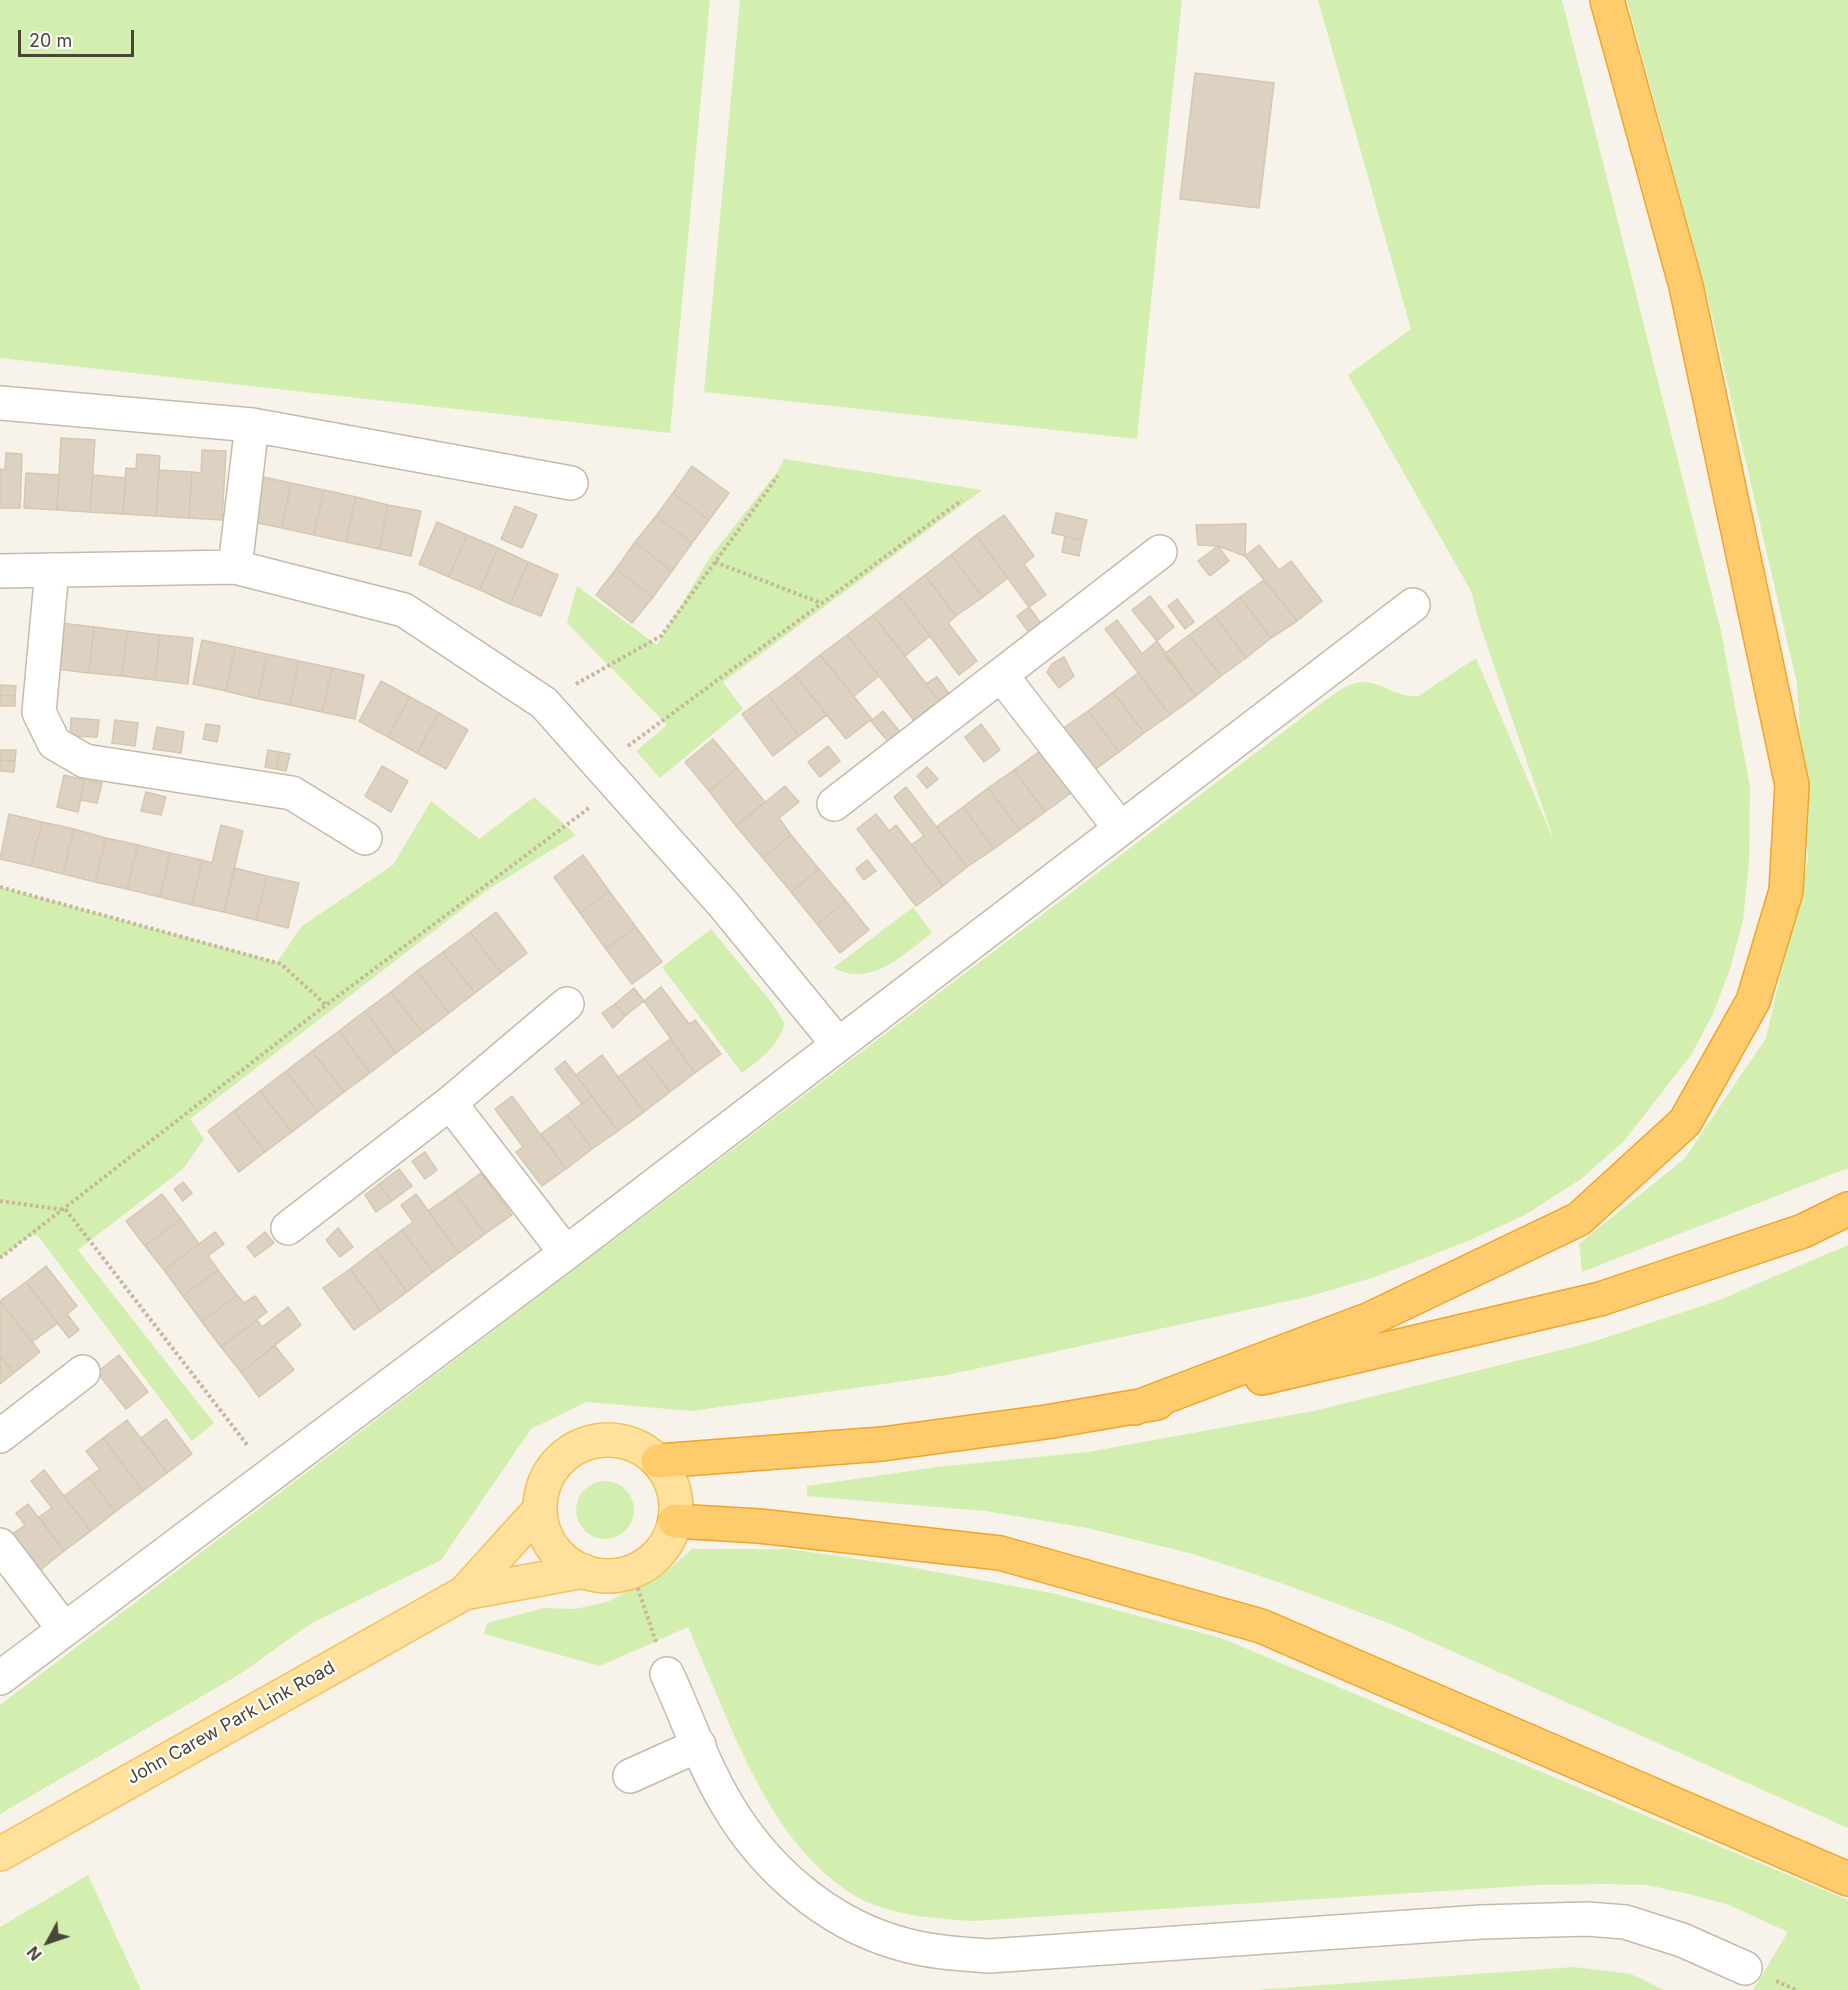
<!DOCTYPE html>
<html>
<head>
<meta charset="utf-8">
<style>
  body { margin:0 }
  #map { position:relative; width:1848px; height:1990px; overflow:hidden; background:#f7f3ea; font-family:Inter,sans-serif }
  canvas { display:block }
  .north { position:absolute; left:18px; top:1912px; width:60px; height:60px; -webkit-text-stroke:4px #fff; paint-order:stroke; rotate:230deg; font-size:16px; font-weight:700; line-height:24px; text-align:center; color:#4c4437 }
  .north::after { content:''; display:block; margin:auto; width:21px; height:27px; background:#4c4437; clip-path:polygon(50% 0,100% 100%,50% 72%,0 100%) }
  .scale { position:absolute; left:18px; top:30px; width:116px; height:27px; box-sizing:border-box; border:3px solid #4c4437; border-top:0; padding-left:8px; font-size:18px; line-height:21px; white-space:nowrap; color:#4c4437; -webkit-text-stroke:4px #fff; paint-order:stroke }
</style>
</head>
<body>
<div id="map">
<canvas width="1848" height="1990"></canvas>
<div class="north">N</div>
<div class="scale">20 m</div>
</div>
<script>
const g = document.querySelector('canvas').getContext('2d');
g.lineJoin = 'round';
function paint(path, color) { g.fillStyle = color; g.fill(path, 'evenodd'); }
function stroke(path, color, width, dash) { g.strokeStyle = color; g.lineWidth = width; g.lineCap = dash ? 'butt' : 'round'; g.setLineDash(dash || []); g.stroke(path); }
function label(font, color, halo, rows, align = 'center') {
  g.font = font + ' Inter,sans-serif'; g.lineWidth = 4.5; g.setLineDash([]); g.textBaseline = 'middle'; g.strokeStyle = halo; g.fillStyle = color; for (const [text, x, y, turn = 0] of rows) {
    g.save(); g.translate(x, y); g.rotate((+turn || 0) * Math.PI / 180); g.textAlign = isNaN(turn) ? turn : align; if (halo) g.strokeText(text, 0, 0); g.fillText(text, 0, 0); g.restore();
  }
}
paint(new Path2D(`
  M0 0H710L670 433 0 358Z
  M740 0H1182L1137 439 704 392Z
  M1318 0H1562L1721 631 1750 787 1749 864 1743 920 1730 969 1713 1014 1691 1055 1624 1141 1581 1179 1525 1215 1468 1241 1375 1277 1307 1297 947 1375 692 1411 586 1402 531 1429 441 1560 310 1624 240 1674 0 1814V1705L1320 704C1332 696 1348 682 1363 682 1382 682 1397 698 1418 696L1476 658 1554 841 1480 625 1471 591 1348 375 1411 329Z
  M1627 0H1848V1168L1582 1272 1579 1244 1685 1158 1766 1038 1808 859 1797 684 1709 303Z
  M784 459 982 490 723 682 743 709 660 778 636 751 667 725 567 623 577 586 657 645 710 557 778 471Z
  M534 797 576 835 486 891 190 1119 204 1139 183 1169 78 1250 214 1423 192 1441 38 1236 31 1235 0 1258V887L277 962 302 926 393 865 431 801 479 839Z
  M913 907 932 933C902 955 872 988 833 968Z
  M711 929 772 1003 785 1024C776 1048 762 1058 742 1073L662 967Z
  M1848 1245V1828L1391 1624 1278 1582 1193 1554 1087 1528 985 1511 807 1496V1486L937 1467 1088 1452 1318 1410 1589 1343 1717 1301Z
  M576 1510a29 29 0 1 1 58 0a29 29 0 1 1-58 0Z
  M692 1549H789L899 1565 1056 1594 1221 1638 1848 1900V1990H1753L1788 1932 1729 1905 1693 1895 1647 1885 1606 1884 1538 1885 973 1921C932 1918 885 1916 849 1892 764 1836 728 1716 688 1627L600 1666 484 1634 487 1623 544 1608 575 1609 607 1602 668 1570Z
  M88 1875 141 1990H0V1927Z
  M1574 1967 1631 1974 1664 1990H1253Z`), '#d3efaf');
const building = new Path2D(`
  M1195 73 1274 83 1259 208 1180 199Z
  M61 438 95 440 90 512 57 510Z
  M202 450 226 451 222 520 189 518 192 472 201 473Z
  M6 453 22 454 20 508H0V469L5 470Z
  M137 454 160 456 156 516 123 514 126 468 136 469Z
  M692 466 729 493 709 520 673 493Z
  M159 470 192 472 189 518 156 516Z
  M26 473 59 475 57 510 24 508Z
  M93 475 126 478 123 514 90 512Z
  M259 476 291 483 282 528 249 521Z
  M291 483 324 490 314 535 282 528Z
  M324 490 356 497 346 542 314 535Z
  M673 493 709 520 692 543 656 516Z
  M356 497 388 505 379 549 346 542Z
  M388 505 421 511 411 556 379 549Z
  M515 506 537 515 522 548 501 539Z
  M1056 513 1087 520 1082 540 1052 533Z
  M1004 515 1034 556 1024 564 1046 595 1029 607 976 535Z
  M656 516 692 543 672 571 635 542Z
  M437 522 467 535 449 577 419 564Z
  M1246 524 1245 556 1218 546 1198 545 1196 525Z
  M467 535 498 548 480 590 449 577Z
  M976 535 1008 578 983 597 951 555Z
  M1065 536 1082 540 1079 556 1062 552Z
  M635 542 672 571 653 597 616 569Z
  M1259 545 1279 570 1291 561 1322 601 1297 621 1245 556Z
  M1218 546 1229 561 1210 576 1198 561Z
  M498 548 528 562 510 604 480 590Z
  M951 555 983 597 956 616 925 575Z
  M528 562 558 575 541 616 510 604Z
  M616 569 653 597 632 623 596 595Z
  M925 575 956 616 948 623 977 661 959 675 899 595Z
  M1264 580 1297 621 1271 638 1240 597Z
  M899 595 930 636 905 656 873 615Z
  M1150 596 1174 627 1157 641 1132 610Z
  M1240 597 1271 638 1246 658 1215 616Z
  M1177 599 1194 622 1185 629 1168 606Z
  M1029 607 1042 625 1030 634 1017 616Z
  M873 615 941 703 915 722 847 635Z
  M1215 616 1246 658 1221 676 1189 635Z
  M1117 620 1142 654 1157 641 1196 696 1170 715 1105 629Z
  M61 623 94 627 89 673 56 669Z
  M94 627 127 631 122 676 89 673Z
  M127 631 160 635 155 680 122 676Z
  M160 635 193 638 188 684 155 680Z
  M847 635 879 676 854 696 820 655Z
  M1189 635 1221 676 1196 696 1164 654Z
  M202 640 235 647 226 691 193 684Z
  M235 647 267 654 258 699 226 691Z
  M267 654 299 661 290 705 258 699Z
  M820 655 872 719 846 739 795 675Z
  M1064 657 1074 676 1059 688 1047 672 1052 664Z
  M299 661 332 668 322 712 290 705Z
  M332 668 364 675 355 719 322 712Z
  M1138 673 1170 715 1144 733 1113 692Z
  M795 675 827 715 799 736 768 695Z
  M937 677 950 695 941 703 926 684Z
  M381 681 410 697 388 737 359 721Z
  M0 685 16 686 15 696 0 695Z
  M1113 692 1144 733 1119 752 1088 711Z
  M0 695 15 696V706H0Z
  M768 695 799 736 773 756 742 714Z
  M410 697 439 713 417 753 388 737Z
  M883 711 901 733 889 743 871 721Z
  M1088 711 1119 752 1093 771 1062 729Z
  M439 713 468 730 446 769 417 753Z
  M71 718 99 720 97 737 70 736Z
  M115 720 138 723 135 746 112 743Z
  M206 724 220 726 217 742 203 739Z
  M981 724 1000 750 984 762 965 737Z
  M157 727 184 732 181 753 153 749Z
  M713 739 737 768 709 791 685 762Z
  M828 746 840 761 820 777 808 762Z
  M0 750H16L15 761 0 760Z
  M268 750 279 752 276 769 265 767Z
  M1040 751 1071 793 1045 812 1014 770Z
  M279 752 290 754 286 771 276 769Z
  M0 760 15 761 14 772 0 771Z
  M382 766 408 781 391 812 365 796Z
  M927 767 938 779 927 788 917 776Z
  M737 768 765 802 736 826 709 791Z
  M1014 770 1045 812 1020 830 988 788Z
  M64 775 85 780 78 812 57 807Z
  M85 780 102 783 97 803 80 800Z
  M785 786 799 802 779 818 791 835 763 858 736 826Z
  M906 787 967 867 943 886 911 845 924 836 894 797Z
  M988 788 1020 830 994 849 963 807Z
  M146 792 166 797 161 815 141 811Z
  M963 807 994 849 967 867 936 827Z
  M9 814 42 822 31 866 0 859Z
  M876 814 889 831 896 825 943 886 916 906 857 829Z
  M42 822 74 829 63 874 31 866Z
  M221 825 243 831 224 912 192 905 202 860 212 863Z
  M74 829 106 838 95 882 63 874Z
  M791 835 819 869 791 892 763 858Z
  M106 838 138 845 127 889 95 882Z
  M138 845 170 853 160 897 127 889Z
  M170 853 202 860 192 905 160 897Z
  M583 855 609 891 580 913 554 877Z
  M867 860 876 871 864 880 856 869Z
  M235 868 267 876 256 920 224 912Z
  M819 869 846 901 817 924 791 892Z
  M267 876 299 883 288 928 256 920Z
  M609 891 636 927 606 949 580 913Z
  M846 901 869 930 840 953 817 924Z
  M496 912 527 953 501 973 470 932Z
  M636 927 662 962 632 984 606 949Z
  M470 932 501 973 475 993 443 952Z
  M443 952 475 993 449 1013 417 971Z
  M417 971 449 1013 423 1033 391 992Z
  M661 987 689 1024 695 1020 721 1054 695 1073 644 1001Z
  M634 988 644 1001 625 1016 615 1004Z
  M391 992 423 1033 396 1053 365 1011Z
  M615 1004 625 1016 613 1028 602 1013Z
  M365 1011 396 1053 370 1073 339 1031Z
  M339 1031 370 1073 344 1092 312 1051Z
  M670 1039 695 1073 670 1092 644 1058Z
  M312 1051 344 1092 318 1112 286 1071Z
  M602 1055 644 1112 618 1131 576 1075Z
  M644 1058 670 1092 644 1112 618 1077Z
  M565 1061 592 1096 582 1104 555 1069Z
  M286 1071 318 1112 292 1132 260 1091Z
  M260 1091 292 1132 265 1152 234 1111Z
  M512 1096 566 1169 542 1186 516 1152 523 1147 495 1109Z
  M592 1096 618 1131 592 1149 567 1115Z
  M234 1111 265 1152 239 1172 208 1131Z
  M567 1115 592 1149 566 1169 541 1134Z
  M425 1152 437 1170 425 1179 412 1161Z
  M399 1169 412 1186 392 1201 379 1184Z
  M481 1173 512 1215 485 1234 455 1192Z
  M183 1182 192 1193 183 1201 174 1189Z
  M379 1184 392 1201 376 1212 365 1195Z
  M455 1192 485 1234 459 1253 428 1211Z
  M162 1194 181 1219 145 1246 126 1221Z
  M416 1194 459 1253 433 1272 402 1230 413 1222 401 1205Z
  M181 1219 199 1244 164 1270 145 1246Z
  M338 1228 353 1247 340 1257 326 1240Z
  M402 1230 433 1272 407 1292 376 1249Z
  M215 1232 224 1244 208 1256 218 1270 183 1296 164 1270Z
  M265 1232 274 1243 255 1257 247 1247Z
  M376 1249 407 1292 381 1311 350 1269Z
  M46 1266 77 1306 67 1314 79 1330 69 1338 26 1282Z
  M350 1269 381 1311 354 1330 323 1288Z
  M218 1270 237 1295 202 1322 183 1296Z
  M26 1282 58 1323 32 1342 0 1301Z
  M237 1295 244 1303 255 1296 267 1312 221 1347 202 1322Z
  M0 1301 40 1352 14 1373 0 1356Z
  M288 1307 301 1325 241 1372 221 1347 257 1320 262 1327Z
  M275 1346 294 1370 259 1397 241 1372Z
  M119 1355 148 1392 126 1409 97 1372Z
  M0 1356 14 1373 0 1384Z
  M166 1419 192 1454 167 1473 141 1438Z
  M127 1420 167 1473 143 1491 103 1438Z
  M103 1438 143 1491 115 1512 89 1477 100 1469 86 1451Z
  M44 1470 91 1531 64 1551 39 1517 52 1508 31 1481Z
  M89 1477 115 1512 91 1531 64 1496Z
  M28 1504 64 1551 39 1571 11 1535 25 1525 16 1513Z`);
paint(building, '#ddd2c1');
stroke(building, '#d6c7b0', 1.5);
const minor = new Path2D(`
  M0 403 252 425 571 483
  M235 567 252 425
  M52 570 39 712 54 743 85 761 292 793 365 838
  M0 571 235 567 404 610 544 703 724 905 837 1043
  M1001 675 1120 828
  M834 804 1160 552
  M450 1103 566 1253
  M288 1228 450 1103 567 1004
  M0 1436 83 1372
  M0 1545 64 1629
  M667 1674C687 1717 703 1765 728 1806 765 1868 825 1921 895 1942 926 1952 958 1954 989 1956L1481 1922 1587 1919 1625 1922 1682 1940 1745 1968
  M0 1678 566 1253 1413 605
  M630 1776 699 1745`);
const major = new Path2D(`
  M540 1508a68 68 0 1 1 136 0a68 68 0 1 1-136 0Z
  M464 1593 584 1571
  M0 1854 464 1593 540 1509`);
const highway = new Path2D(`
  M1262 1378 1600 1299 1803 1231 1848 1209
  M1135 1408 1370 1319 1579 1219 1685 1122 1753 1001 1786 891 1792 785 1686 286 1607 0
  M658 1461 882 1444 1046 1422 1157 1403
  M675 1521 759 1526 1000 1553 1261 1626 1848 1879`);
stroke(minor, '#c4bbab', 36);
stroke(major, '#f2c25d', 36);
stroke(highway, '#f0a42b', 36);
stroke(new Path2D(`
  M715 562 821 603
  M576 684 661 636 778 476
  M628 746 962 500
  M0 887 281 964 326 1005
  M0 1201 66 1210 248 1446
  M0 1258 326 1005 589 808
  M632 1571 656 1642
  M1776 1981 1796 1990`), '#c7b79b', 4, [3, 3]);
stroke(minor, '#fff', 33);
stroke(major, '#ffe19b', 33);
stroke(highway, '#ffcc6d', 33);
label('18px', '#4c4437', '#fff', [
  ["John Carew Park Link Road",231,1723,-29]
]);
</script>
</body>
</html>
